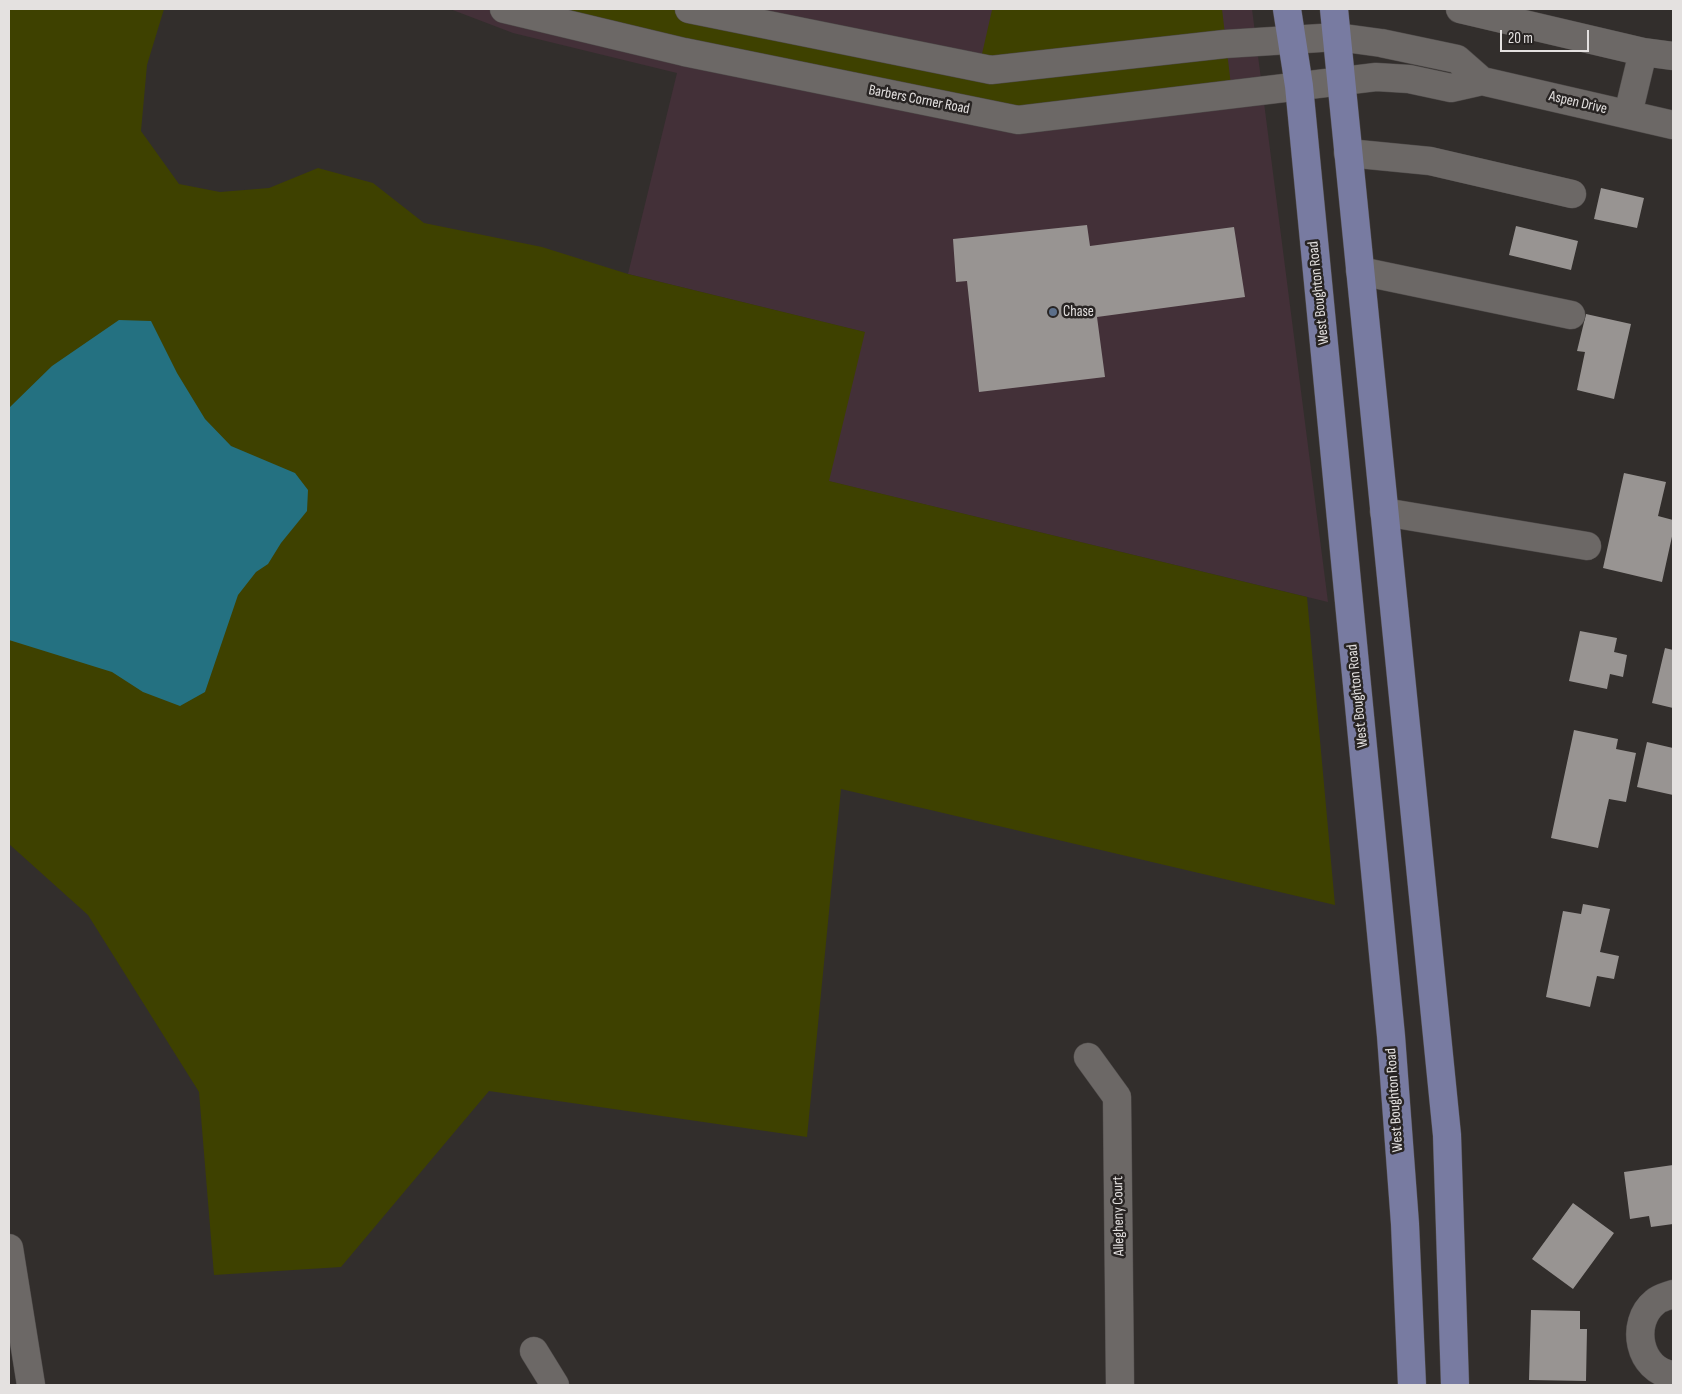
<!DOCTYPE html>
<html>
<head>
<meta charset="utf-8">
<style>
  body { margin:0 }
  #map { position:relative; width:1682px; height:1394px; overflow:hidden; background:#322e2c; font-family:"Sofia Sans Condensed",sans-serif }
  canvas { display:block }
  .frame { position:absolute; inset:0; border:10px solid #e4e1e0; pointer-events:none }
  .scale { position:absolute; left:1500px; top:30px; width:89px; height:22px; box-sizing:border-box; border:2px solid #e4e1e0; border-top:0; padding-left:6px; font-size:15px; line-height:18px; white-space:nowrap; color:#e4e1e0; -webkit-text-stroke:4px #282423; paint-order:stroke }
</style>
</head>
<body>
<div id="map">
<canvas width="1682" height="1394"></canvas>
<div class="frame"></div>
<div class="scale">20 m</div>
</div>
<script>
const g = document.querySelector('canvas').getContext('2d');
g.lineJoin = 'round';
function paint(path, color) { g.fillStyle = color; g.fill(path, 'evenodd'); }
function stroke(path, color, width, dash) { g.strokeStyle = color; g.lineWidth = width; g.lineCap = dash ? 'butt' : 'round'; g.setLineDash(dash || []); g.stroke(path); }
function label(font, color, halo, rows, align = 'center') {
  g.font = font + ' "Sofia Sans Condensed",sans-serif'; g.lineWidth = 5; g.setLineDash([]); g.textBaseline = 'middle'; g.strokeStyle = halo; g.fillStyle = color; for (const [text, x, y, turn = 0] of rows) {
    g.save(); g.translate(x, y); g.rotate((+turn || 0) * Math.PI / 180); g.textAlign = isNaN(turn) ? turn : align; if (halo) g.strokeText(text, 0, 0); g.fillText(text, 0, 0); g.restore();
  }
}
paint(new Path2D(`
  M450 9H1252L1328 602 828 481 864 332 628 274 677 73 513 33Z`), '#433038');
paint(new Path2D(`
  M9 9H164L147 65 141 131 179 184 220 192 269 188 318 168 373 183 424 223 542 247 628 274 865 332 829 481 1307 597 1335 905 841 789 807 1137 489 1091 341 1267 214 1275 199 1092 88 915 9 844Z
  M507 9H689L979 67 992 10 1222 9 1232 94 1018 120Z`), '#3e4100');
paint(new Path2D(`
  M119 320 151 321 177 373 205 419 231 446 295 473 308 490 307 511 281 543 268 564 256 572 238 595 205 692 180 706 143 692 112 672 9 640V408L52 366Z`), '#247181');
paint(new Path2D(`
  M1601 188 1644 198 1637 228 1594 219Z
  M1087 225 1090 246 1234 227 1245 297 1097 317 1105 377 979 392 967 281 956 282 953 239Z
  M1516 226 1578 241 1571 270 1509 255Z
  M1586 314 1631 324 1614 399 1577 390 1585 352 1577 351Z
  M1624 473 1666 482 1658 516 1673 520V532L1662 582 1603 568Z
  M1580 631 1617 638 1614 652 1627 655 1623 677 1610 674 1607 689 1569 681Z
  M1665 648 1673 650V708L1652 703Z
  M1574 730 1618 739 1616 749 1636 753 1626 802 1609 799 1598 848 1551 838Z
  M1647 742 1673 748V795L1637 787Z
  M1583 904 1610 909 1600 952 1619 956 1614 979 1597 976 1590 1007 1546 997 1563 911 1581 914Z
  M1673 1165V1224L1651 1227 1649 1216 1630 1219 1624 1172Z
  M1573 1203 1614 1233 1573 1289 1532 1259Z
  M1531 1310 1580 1311V1329H1587L1586 1381 1529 1380Z`), '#989492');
const minor = new Path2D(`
  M504 9 684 52 1018 120 1376 77 1409 79 1451 88 1482 81 1673 125
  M689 9 991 70 1225 44 1337 37 1381 43 1457 59 1482 81
  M1460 9 1643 52 1673 56
  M1628 114 1643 52
  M1348 153 1430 161 1572 194
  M1360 271 1571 315
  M1384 512 1587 546
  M1088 1057 1117 1097 1120 1385
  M9 1248 31 1385
  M1673 1294C1668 1296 1659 1298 1655 1302 1629 1323 1639 1371 1673 1375
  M534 1351 555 1385`);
const major = new Path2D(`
  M1287 9 1299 86 1391 1036 1405 1224 1412 1385
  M1334 9 1447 1135 1455 1385`);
stroke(minor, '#4f4b4a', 29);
stroke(major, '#4f4b4a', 29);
stroke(minor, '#6c6866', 28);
stroke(major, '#787ba1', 28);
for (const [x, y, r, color] of [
  [1053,312,5,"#5c6f8a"]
]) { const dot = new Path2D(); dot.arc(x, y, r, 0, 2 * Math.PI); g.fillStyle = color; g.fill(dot); stroke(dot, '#282423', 2); }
label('15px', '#e4e1e0', '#282423', [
  ["Barbers Corner Road",919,100,11],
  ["Aspen Drive",1578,103,13],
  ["West Boughton Road",1319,293,-96],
  ["West Boughton Road",1358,696,-96],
  ["West Boughton Road",1395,1100,-94],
  ["Allegheny Court",1119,1216,-91]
]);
label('15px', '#e4e1e0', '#282423', [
  ["Chase",1063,312]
], 'left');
</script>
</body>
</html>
